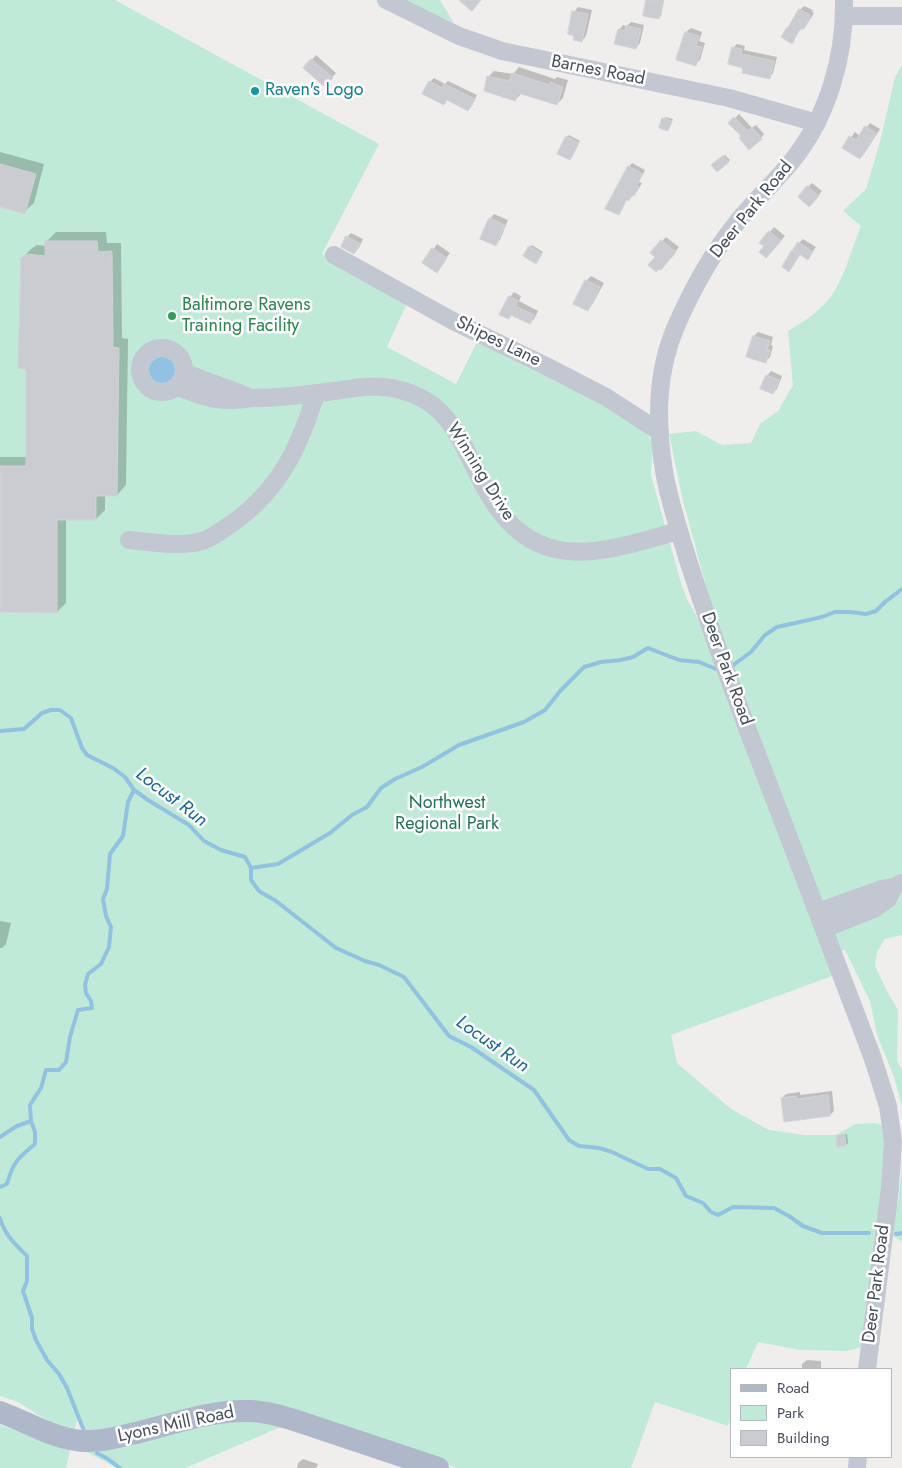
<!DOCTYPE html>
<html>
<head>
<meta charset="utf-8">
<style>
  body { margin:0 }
  #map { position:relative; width:902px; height:1468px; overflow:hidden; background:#f0eeed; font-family:Jost,sans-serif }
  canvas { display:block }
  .legend { position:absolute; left:730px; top:1368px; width:162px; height:90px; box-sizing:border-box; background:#fff; border:1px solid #b5b8bd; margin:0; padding:6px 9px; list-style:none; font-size:15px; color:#474d59 }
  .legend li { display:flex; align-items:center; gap:10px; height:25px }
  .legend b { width:25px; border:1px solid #b5b8bd }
</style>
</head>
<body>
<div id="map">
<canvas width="902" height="1468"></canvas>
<ul class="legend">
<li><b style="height:6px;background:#afb7ca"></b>Road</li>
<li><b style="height:14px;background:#bfead8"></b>Park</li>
<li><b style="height:14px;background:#cbccd2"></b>Building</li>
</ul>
</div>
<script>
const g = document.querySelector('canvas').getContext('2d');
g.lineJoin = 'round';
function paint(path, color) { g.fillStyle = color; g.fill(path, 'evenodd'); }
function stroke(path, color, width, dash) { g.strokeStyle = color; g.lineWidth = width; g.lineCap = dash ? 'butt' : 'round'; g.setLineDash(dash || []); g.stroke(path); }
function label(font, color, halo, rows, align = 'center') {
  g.font = font + ' Jost,sans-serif'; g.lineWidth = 5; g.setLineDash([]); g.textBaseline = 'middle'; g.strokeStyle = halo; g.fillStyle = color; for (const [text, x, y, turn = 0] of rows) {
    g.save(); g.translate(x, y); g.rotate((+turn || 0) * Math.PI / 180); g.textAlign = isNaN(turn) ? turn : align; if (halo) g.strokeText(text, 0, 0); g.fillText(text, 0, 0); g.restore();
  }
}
paint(new Path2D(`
  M0 0H115L379 144 322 254 407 303 387 347 456 384 480 336 609 408 645 430 653 444 651 475 681 583 687 599 708 637 712 608 683 501 669 434 696 431 722 445 751 443 760 424 778 411 793 385 788 331C803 322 817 313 828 300 843 283 852 248 861 226L843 211 866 189 880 142 895 77 902 65V935L885 939 877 952 875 966 888 993 898 1010 897 1061 902 1070V1107L894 1077 877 1035 870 1001 845 950 828 955 835 975 671 1035 677 1063 731 1109 769 1130 805 1135H836L855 1124 874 1123 882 1125 885 1140 882 1186 861 1347 847 1351 800 1350 758 1342 746 1369H731V1416L728 1426 655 1402 631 1468H457L278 1409 121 1430 84 1431 78 1417 74 1431 57 1425 38 1415 18 1402 0 1396Z
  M403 0H440L454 23Z
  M902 1169V1244L901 1241 889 1234 893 1203 898 1202Z
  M231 1417 288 1424 185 1468H117L75 1446Z
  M0 1425 70 1451 66 1468H0Z`), '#bfead8');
paint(new Path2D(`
  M149 370a13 13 0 1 1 26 0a13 13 0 1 1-26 0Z`), '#91c1e3');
paint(new Path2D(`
  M647 0H664L661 16 659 18Z
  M804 6 813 10 812 12 814 13 808 23 801 28 792 42 800 10Z
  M578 7 592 10 586 36 582 41 574 12Z
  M631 22 644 25 640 43 636 48 619 30 623 25 627 26Z
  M691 28 702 32 699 41 705 43 700 60 695 64 678 59 686 32Z
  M737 44 745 46 744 50 777 57 773 73 770 77 733 48Z
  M316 55 336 73 325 85 305 68Z
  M519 67 555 79 557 77 568 80 563 98 557 104 522 93 515 100 488 77 494 71 513 74Z
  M434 78 445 84 448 81 477 95 472 106 468 110 448 99 444 103 430 82Z
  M739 114 752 128 756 125 764 134 761 138 743 136 730 123Z
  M665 117 673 119 668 130 660 128Z
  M870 123 880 129 864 154 860 158 843 148 855 132 860 136Z
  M569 135 580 141 572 157 567 137Z
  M0 152 44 164 34 203 24 212 0 206Z
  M725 155 730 160 717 170 713 165Z
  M632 163 645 170 639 182 642 183 638 190 629 200 627 199 622 210 618 213 629 167Z
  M812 183 822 191 814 201 808 187Z
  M494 214 508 220 500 240 495 244 490 219Z
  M774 227 785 236 771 252 761 243Z
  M56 232H106L107 243H121L122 338 128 339 126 485 117 495H105V510L96 519H66V603L57 612 0 611V457H28L27 368 22 258 31 249 37 245 46 246V242Z
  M351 233 363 239 359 248 354 252 347 237Z
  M666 237 679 247 665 264 652 253Z
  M803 239 816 247 808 258 801 254 789 270 783 267 799 243Z
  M437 244 450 253 437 271 424 263Z
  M532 245 543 252 537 261 530 247Z
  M591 276 604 283 592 305 588 310 575 303 586 281Z
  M514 292 521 296 519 301 538 311 534 319 530 323 512 314 508 318 510 297Z
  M758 332 773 337 771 345 773 346 770 357 765 362 754 336Z
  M771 371 782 376 777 389 773 393 767 376Z
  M0 921 11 923 6 944 2 948H0Z
  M832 1091 834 1111 830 1115 782 1098 786 1094 800 1092V1095Z
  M847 1134 848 1143 846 1145 838 1136 839 1135Z
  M807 1360 821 1361V1369H802V1364Z
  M303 1459 318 1464 316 1468H297L298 1463Z`), '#0003');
stroke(new Path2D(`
  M732 666 751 652 765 635 777 627 822 617 835 612H850L866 614 876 611 885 602 902 589
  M0 731 24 729 42 713 51 710H60L71 718 82 748 87 755 113 768 125 777 134 790 148 800 189 825 204 841 221 850 245 857 251 868V880L259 891 276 901 336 948 365 961 379 965 404 977 449 1036 471 1047 534 1090 569 1140 579 1146 599 1148 612 1152 648 1169H660L676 1178 686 1196 703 1203 711 1212 718 1215 733 1207 774 1208 789 1216 803 1226 822 1233H869
  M251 868 278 864 330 833 352 815 367 807 381 788 395 779 422 767 459 745 524 722 545 710 561 690 584 667 601 662 621 660 633 657 648 648 679 660 699 662 716 669
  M0 1137 17 1126 31 1121
  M0 1187 7 1184C13 1162 18 1158 35 1144V1132L31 1121 30 1105 41 1088 46 1070H59L66 1062 70 1037 78 1010 92 1008 91 1001 86 993 85 985 88 974 101 964 109 947 111 927 106 916 103 899 107 889 110 854 123 836 128 802 134 790
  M0 1218C4 1234 15 1244 27 1256V1281L23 1291 32 1318V1329L36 1340 47 1360 59 1374 67 1388 84 1431
  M896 1234 902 1233
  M97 1453 108 1459 120 1468`), '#91c1e3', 4);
const building = new Path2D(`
  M459 0H481L472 11Z
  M646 0H663L659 19 643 16Z
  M799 9 810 15 809 17 810 18 804 29 803 28 801 30 800 29 792 44 781 37 787 27H788Z
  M572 11 588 14 582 42 573 40 574 36 568 34Z
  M626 26 641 29 636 49 614 44 618 29 625 31Z
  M685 32 699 36 696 46 702 47 696 66 676 60Z
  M732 47 742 49 741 54 774 61 770 79 742 73 743 68 728 64Z
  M311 59 333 78 325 87 303 68Z
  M512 73 549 85 550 82 563 87 557 105 518 93 515 101 484 91 487 76 509 81Z
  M429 81 442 88 444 84 475 99 468 111 447 100 444 105 422 94Z
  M734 117 748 131 752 127 762 139 749 150 739 138 741 136 728 123Z
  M662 118 672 121 668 131 659 128Z
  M865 126 876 133 860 159 842 148 849 136 856 140Z
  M566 136 579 143 570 160 557 154Z
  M723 156 729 162 717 172 711 165Z
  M0 164 36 174 25 214 0 207Z
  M628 166 643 174 636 186 639 187 634 196 632 195 629 201 626 200 619 215 605 209Z
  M807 186 819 196 809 207 798 197Z
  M489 218 505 225 496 246 480 239Z
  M769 231 781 241 766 258 759 252 764 246 759 243Z
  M346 236 360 244 354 254 341 247Z
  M661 240 676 252 661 270 659 269 656 272 648 265 655 257 650 253Z
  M45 241H97L98 252 112 251 113 347 119 348 117 496H96V520H57V613L0 612V466H26V369L18 368 21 258 27 254 45 256Z
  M798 242 813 252 808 260 793 250Z
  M529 246 542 254 536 264 523 256Z
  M432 248 447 258 437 273 422 263Z
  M792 250 799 256 789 272 782 267Z
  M585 280 600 287 588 311 573 304Z
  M509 296 518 301 515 306 534 315 530 324 511 315 509 319 499 315Z
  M753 336 770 341 767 350H770L766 363 746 357Z
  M766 375 779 380 773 394 760 389Z
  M828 1095 830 1116 784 1122 781 1098 796 1096V1099Z
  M845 1135 846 1146 837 1147 836 1136Z`);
paint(building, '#cbccd2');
stroke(building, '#d2d2d8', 1);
stroke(new Path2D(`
  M386 0 459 36 502 51 729 98 817 123
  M844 0C845 57 828 116 792 161 774 183 752 203 735 225 711 255 692 290 677 324 656 371 656 421 664 471 669 501 679 530 688 560 706 616 726 672 747 728 789 837 830 946 872 1056L888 1106 893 1142 890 1188 867 1369
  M844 16H902
  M334 255 453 321 546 366 606 397 660 432
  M140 370a22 22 0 1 1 44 0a22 22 0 1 1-44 0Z
  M177 387C194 393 213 401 231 400 237 400 244 399 251 398 229 388 206 382 184 372
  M251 398C279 398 306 395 334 391 350 389 367 385 383 387 395 388 409 392 419 397 442 407 455 429 466 450 476 470 485 492 499 510 547 576 614 548 679 531
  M129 540C152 542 183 548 205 540 215 536 225 528 234 522 280 489 300 446 316 393
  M818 912 882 889 894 887 902 883
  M824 929 874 909 888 899 894 887
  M857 1468 858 1457`), '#c2c7d1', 18);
stroke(new Path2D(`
  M0 1412C25 1421 49 1436 75 1440 92 1443 110 1439 127 1435 168 1426 207 1410 250 1411 276 1412 302 1423 327 1431 364 1443 401 1456 438 1468`), '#afb7ca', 22);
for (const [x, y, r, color] of [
  [255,91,5,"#0f9aa8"],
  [172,316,5,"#2e9e5b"]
]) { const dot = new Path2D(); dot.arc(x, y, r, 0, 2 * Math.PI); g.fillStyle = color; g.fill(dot); stroke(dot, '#fff', 2); }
label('18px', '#474d59', '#fff', [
  ["Barnes Road",598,71,11],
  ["Deer Park Road",752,210,-51],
  ["Shipes Lane",498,342,26],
  ["Winning Drive",480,472,58],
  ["Deer Park Road",726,669,70],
  ["Deer Park Road",877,1284,-83],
  ["Lyons Mill Road",176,1425,-12]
]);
label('18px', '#0d838f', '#fff', [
  ["Raven's Logo",265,91]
], 'left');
label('18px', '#27864d', '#fff', [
  ["Baltimore Ravens",182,306],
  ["Training Facility",182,327]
], 'left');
label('18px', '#20735a', '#fff', [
  ["Northwest",447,804],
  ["Regional Park",447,825]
]);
label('italic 19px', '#1a6599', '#fff', [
  ["Locust Run",171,798,37],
  ["Locust Run",492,1045,35]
]);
</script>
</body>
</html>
